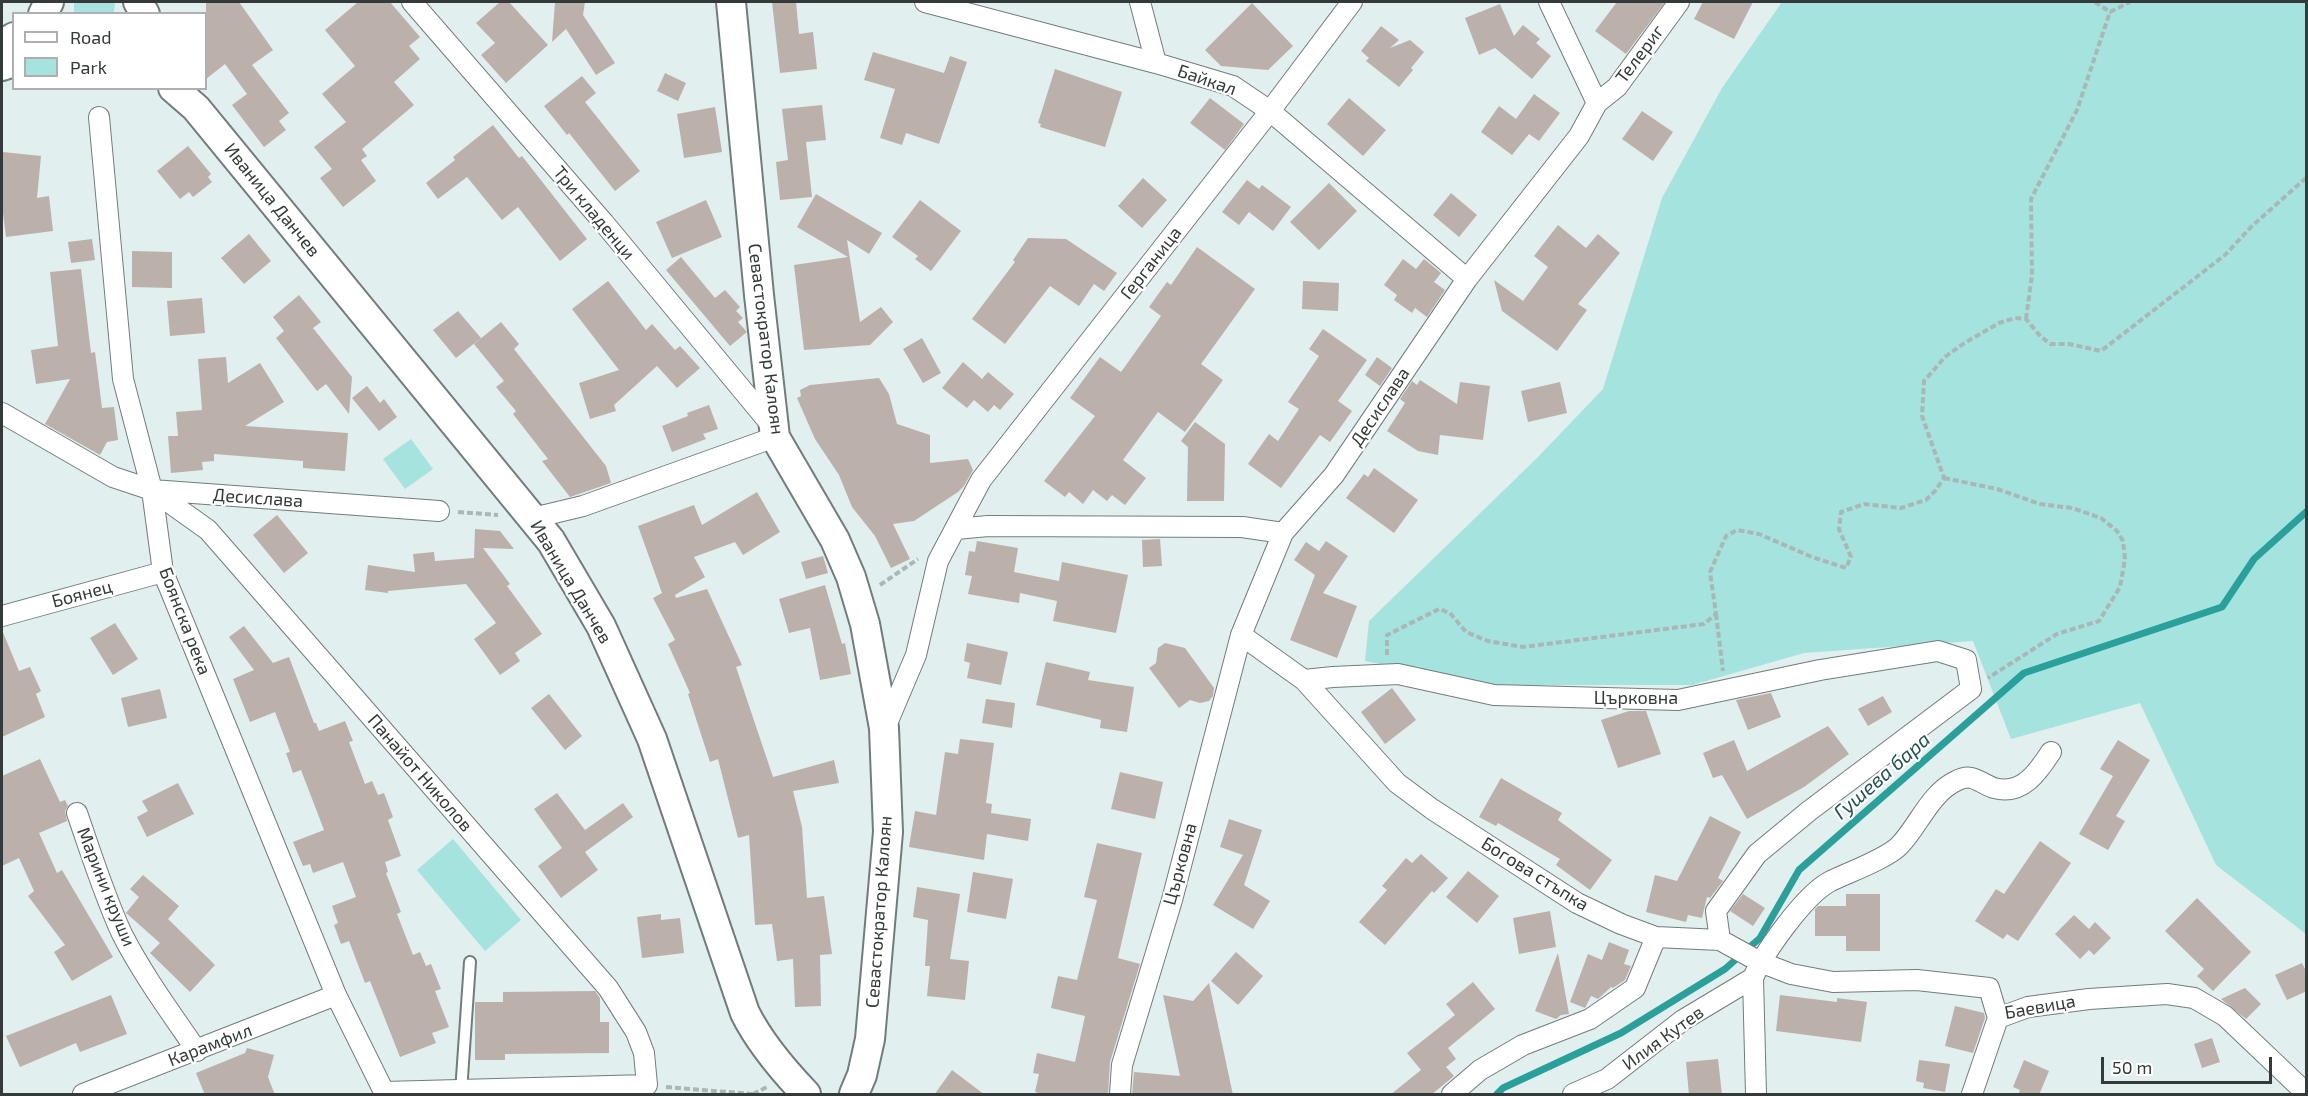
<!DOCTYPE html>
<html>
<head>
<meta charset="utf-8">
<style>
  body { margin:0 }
  #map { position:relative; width:2308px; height:1096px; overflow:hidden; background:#e1efee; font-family:"Exo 2",sans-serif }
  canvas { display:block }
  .frame { position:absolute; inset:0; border:3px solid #343939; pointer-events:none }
  .legend { position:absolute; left:12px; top:12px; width:195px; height:78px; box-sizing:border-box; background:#fff; border:2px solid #aeb0b0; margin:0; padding:8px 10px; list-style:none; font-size:18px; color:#343939 }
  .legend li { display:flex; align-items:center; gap:12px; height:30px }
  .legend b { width:30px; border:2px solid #aeb0b0 }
  .scale { position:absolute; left:2101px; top:1057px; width:171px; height:27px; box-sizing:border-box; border:3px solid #343939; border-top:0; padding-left:8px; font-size:18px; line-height:21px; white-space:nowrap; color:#343939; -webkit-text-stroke:4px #fff; paint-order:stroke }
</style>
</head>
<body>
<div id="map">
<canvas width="2308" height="1096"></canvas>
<div class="frame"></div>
<ul class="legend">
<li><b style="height:8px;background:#fff"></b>Road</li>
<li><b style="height:16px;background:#a4e3de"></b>Park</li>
</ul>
<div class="scale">50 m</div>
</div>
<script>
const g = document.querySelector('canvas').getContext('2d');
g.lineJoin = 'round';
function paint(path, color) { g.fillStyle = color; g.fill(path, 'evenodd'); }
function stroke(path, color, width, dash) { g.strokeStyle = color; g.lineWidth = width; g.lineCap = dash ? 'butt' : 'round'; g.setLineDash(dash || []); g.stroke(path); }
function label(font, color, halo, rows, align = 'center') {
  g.font = font + ' "Exo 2",sans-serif'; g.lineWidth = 4.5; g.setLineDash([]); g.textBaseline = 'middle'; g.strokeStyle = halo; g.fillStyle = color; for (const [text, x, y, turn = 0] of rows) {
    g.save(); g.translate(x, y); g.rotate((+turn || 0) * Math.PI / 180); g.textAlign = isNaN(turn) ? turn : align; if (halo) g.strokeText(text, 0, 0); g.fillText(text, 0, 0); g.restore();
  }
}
paint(new Path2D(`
  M74 2H115L114 13H74Z
  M1782 2H2306V934L2216 865 2140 703 2011 739 1973 641 1804 653 1692 685H1487L1365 661 1369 621 1537 458 1603 389 1662 198 1722 88Z
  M411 439 433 469 405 489 383 459Z
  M453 839 521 920 485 951 417 870Z`), '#a4e3de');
stroke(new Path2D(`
  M1497 1094 1503 1088 1621 1033 1725 969 1760 938 1799 870 2024 673 2222 607 2254 559 2306 512`), '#2aa09a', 7);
paint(new Path2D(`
  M206 2H239L273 50 252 65 289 113 279 121 286 130 264 147 232 105 247 94 225 64 206 79Z
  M358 2H390L420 37 409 46 420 59 394 82 414 105 362 149 367 156 361 160 376 181 343 207 320 178 332 169 314 147 346 122 322 94 355 66 325 30Z
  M500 2H509L548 45 506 83 481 55 495 43 476 23Z
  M555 2H585L583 15 615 63 596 75 566 29 552 42Z
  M772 2H796L799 34 813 32 817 69 780 73Z
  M1617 2H1665L1626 54 1595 31Z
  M1703 2H1753L1734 39 1694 19Z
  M1252 3 1293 46 1268 70 1221 66 1205 50Z
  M1500 4 1514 36 1523 25 1540 39 1536 43 1551 56 1532 79 1495 48 1479 55 1465 18Z
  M1381 26 1399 40 1390 48 1410 40 1424 52 1411 68 1413 70 1399 87 1366 61 1369 58 1361 51Z
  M873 52 944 73 950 56 967 62 939 144 906 133 902 145 880 138 895 89 864 80Z
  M1055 69 1122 92 1105 147 1040 127 1041 124 1038 123Z
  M665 73 686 83 678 101 657 91Z
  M582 76 596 93 585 102 640 171 615 191 569 133 567 135 544 106Z
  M1534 94 1560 113 1539 141 1529 134 1512 155 1481 132 1499 106 1516 119Z
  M1210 98 1244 124 1225 150 1190 123Z
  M1349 98 1386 130 1363 156 1327 124Z
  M822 105 826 140 806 142 812 197 780 200 776 162 788 160 782 109Z
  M715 107 722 152 684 158 677 114Z
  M1642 111 1673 132 1653 161 1622 139Z
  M493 125 519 158 522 156 587 239 560 261 518 207 502 220 467 177 438 199 426 183 455 160 453 157Z
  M188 146 211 174 208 177 212 182 193 197 189 192 180 199 157 171Z
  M3 152 41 156 37 198 49 196 53 231 6 237 2 205Z
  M1143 178 1167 200 1142 228 1118 206Z
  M1247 180 1259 189 1262 185 1291 207 1273 231 1249 212 1239 225 1222 212Z
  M1329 183 1357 211 1319 250 1290 222Z
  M1451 193 1477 215 1459 237 1433 215Z
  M816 194 882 233 869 254 847 240 860 322 881 307 893 322 870 345 804 350 794 265 848 257 797 227Z
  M706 200 722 237 672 258 656 222Z
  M920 200 961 231 931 271 915 259 918 256 892 237Z
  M1558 225 1586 248 1598 234 1620 253 1578 304 1587 310 1557 351 1502 311 1494 280 1523 301 1548 267 1534 256Z
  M249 234 271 261 244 284 221 258Z
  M1028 238 1066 239 1117 273 1104 291 1094 284 1079 306 1050 286 1005 344 972 319 1015 262 1013 260Z
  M92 239 95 260 71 263 68 242Z
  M1197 247 1255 289 1201 364 1223 380 1185 432 1158 412 1123 460 1146 478 1125 505 1112 495 1107 501 1093 490 1083 504 1069 492 1065 497 1044 481 1095 416 1070 398 1100 357 1121 372 1161 316 1149 307 1167 282 1171 285Z
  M132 251 172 252V288L132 287Z
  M681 257 715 298 725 290 740 307 736 311 743 318 738 322 747 332 730 346 666 270Z
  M1403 259 1416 269 1424 259 1441 273 1434 282 1445 290 1427 317 1415 308 1412 313 1394 300 1397 295 1384 285Z
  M81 269 91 353 95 352 102 408 114 407 118 440 107 442 100 455 45 424 70 379 36 384 31 350 58 346 50 272Z
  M608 281 646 330 652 324 675 350 680 346 700 368 677 388 657 366 614 405 616 411 590 419 579 383 619 370 572 309Z
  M1303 281 1339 283 1338 311 1302 309Z
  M299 295 321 322 313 328 352 377 349 414 326 384 317 391 276 338 284 331 273 317Z
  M202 298 205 333 170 336 167 301Z
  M458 311 481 338 456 358 433 330Z
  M501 322 519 344 514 349 606 466 611 483 570 497 542 461 548 459 513 414 516 411 496 387 504 381 474 344Z
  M1323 329 1367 360 1338 401 1352 411 1330 442 1320 435 1281 488 1248 464 1269 434 1278 441 1299 409 1288 402 1319 356 1309 349Z
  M922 338 941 373 923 383 903 349Z
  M226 357 228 383 260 363 284 402 245 426 348 433 345 471 303 468V461L214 454V461L202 462 203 470 171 473 168 436H178L176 412 202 410 198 359Z
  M1377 357 1392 368 1380 386 1365 375Z
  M963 362 982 379 988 372 1014 394 1000 410 994 405 988 412 974 400 967 408 942 388Z
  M879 378 889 394 897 424 930 435V463L968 459 973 470 964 486 958 492 914 521 893 524 910 559 891 568 875 536 852 507 839 475 815 439 797 398 801 396 800 390 810 385Z
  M1420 380 1457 404 1460 382 1490 386 1483 440 1440 435 1438 455 1418 451 1387 431 1405 403 1400 399 1412 381 1417 385Z
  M1560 382 1567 413 1528 422 1521 391Z
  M367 386 380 403 384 399 397 417 379 431 352 398Z
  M709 405 718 429 703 434 706 439 672 452 662 426 688 416 687 413Z
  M1195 422 1225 444 1224 501H1187L1188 447 1181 441Z
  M1374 468 1418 500 1394 533 1346 498 1364 474 1368 477Z
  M757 492 780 532 743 555 735 542 694 557 705 577 675 595 676 598 707 589 742 665 736 667 773 777 834 760 839 783 793 791 802 827 807 898 824 896 832 954 820 955 821 1006 795 1007 793 959 777 961 772 924 755 925 749 835 738 838 718 759 710 762 688 694 690 693 668 644 675 640 653 598 662 593 638 526 694 505 702 525Z
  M277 515 308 553 284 573 253 535Z
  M475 529 500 531 514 549 483 548 510 584 507 586 542 634 515 653 520 661 500 675 474 639 496 623 466 584 388 591V593L365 590 368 565 415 572 413 554 434 552 435 561 474 558Z
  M1160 539 1162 566 1143 567 1142 540Z
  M977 541 1018 548 1014 572 1059 581 1062 562 1128 575 1116 633 1053 621 1057 601 1020 593 1019 603 968 594 972 576 965 575 969 551 975 552Z
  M1326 541 1348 556 1323 593 1357 606 1337 658 1290 640 1315 575 1294 560 1306 542 1319 551Z
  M823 556 828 573 806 579 801 562Z
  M825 585 842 644 845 643 851 674 820 680 810 628 789 633 779 599Z
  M115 623 138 659 113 675 90 638Z
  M244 626 273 663 289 657 314 723H316L319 731 345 721 353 741 349 742 365 784 372 781 378 795 384 793 393 817 388 820 401 856 385 862 388 872 386 873 401 912 397 914 413 955 420 952 426 966 431 964 441 989 435 991 449 1027 432 1033 436 1043 400 1057 370 981 365 983 349 941 341 944 334 925 338 923 332 906 356 897 343 862 313 873 310 864 303 866 293 842 324 830 301 770 293 773 286 753 290 752 275 712 250 722 233 679 254 670 229 637Z
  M2 630 19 671 30 667 41 691 36 694 45 717 2 737Z
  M967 643 1008 652 1001 685 967 678 970 663 964 661Z
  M1165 643 1185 648 1214 688 1213 696 1209 701 1200 703 1190 700 1179 708 1149 668 1156 663 1158 648Z
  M1046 662 1090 672 1088 680 1134 687 1127 732 1100 728 1101 720 1036 705Z
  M1392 688 1416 720 1385 744 1361 712Z
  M160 689 167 718 128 727 121 698Z
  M1771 693 1781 717 1748 730 1736 700Z
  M549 694 582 736 565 750 531 708Z
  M1883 696 1892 712 1868 726 1858 709Z
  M986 699 1015 703 1012 728 982 723Z
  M1629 711H1646L1661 754 1618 768 1601 720Z
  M1828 726 1849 754 1804 787 1747 819 1722 775 1713 778 1703 753 1734 740 1747 771Z
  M960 739 994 743 986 803 992 804 991 813 1031 819 1028 841 987 834 984 860 909 847 915 811 936 815 945 752 958 754Z
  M2118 740 2150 760 2116 816 2125 821 2108 850 2079 834 2113 776 2100 769Z
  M40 759 60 802 65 800 68 806 65 811 67 821 39 833 57 873 62 870 113 957 72 981 54 952 65 945 28 896 34 891 19 858 2 866V776Z
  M1120 772 1163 782 1155 819 1111 809Z
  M1501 778 1562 813 1558 820 1612 860 1590 890 1556 865 1560 859 1498 823 1496 826 1479 817Z
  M178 783 194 814 147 837 137 817 148 811 142 801Z
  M557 793 585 830 623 803 633 817 585 852 598 870 561 898 538 866 562 848 534 809Z
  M1710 816 1741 832 1718 878 1723 881 1710 898 1707 897 1702 918 1688 915 1686 922 1646 912 1655 875 1677 881Z
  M1229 819 1262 830 1244 885 1270 901 1253 929 1213 905 1243 855 1220 847Z
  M2040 841 2071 863 2018 941 2007 934 2003 939 1975 921 1996 889 2004 894Z
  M1097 843 1142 853 1118 958 1140 964 1110 1062 1108 1095H1047L1035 1092 1039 1074 1033 1073 1037 1053 1075 1062 1085 1016 1051 1008 1058 976 1077 980 1097 900 1084 897Z
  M1421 854 1448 878 1434 893 1432 891 1385 945 1359 922 1387 890 1382 886 1406 858 1412 863Z
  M1468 871 1499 896 1477 923 1446 897Z
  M973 872 1013 879 1006 919 967 912Z
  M143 875 179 906 168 919 215 965 190 992 150 953 160 943 126 913 139 897 130 889Z
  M917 887 960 894 950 959 969 961 965 1000 927 996 930 966H925L928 920 913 917Z
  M1743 894 1765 908 1753 926 1730 911Z
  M1846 894H1880V951H1846V936H1815V909L1818 906H1846Z
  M2197 898 2251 952 2213 991 2197 976 2204 969 2165 931Z
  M1550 911 1556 947 1519 954 1513 918Z
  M661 914V920L680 918 684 953 642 958 637 917Z
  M2074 915 2089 929 2095 922 2111 938 2094 955 2089 950 2080 959 2055 934Z
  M1609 942 1629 950 1624 964 1631 966 1625 980 1613 988 1611 987 1598 999 1591 996 1585 1008 1570 1002 1588 954 1602 960Z
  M1236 952 1263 976 1238 1005 1211 981Z
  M1558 953 1569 1014 1561 1015 1556 1019 1535 1011Z
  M2302 963 2307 973V991L2287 1000 2275 975Z
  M1473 982 1495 1009 1448 1048 1456 1059 1446 1067 1454 1076 1431 1095H1390L1421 1070 1407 1053 1455 1015 1446 1004Z
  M1209 983 1233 1095H1132L1134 1072 1180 1076 1163 995 1193 1001Z
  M2245 988 2261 1004 2246 1019 2221 999Z
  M595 991 600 998V1022H609V1053L505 1054V1060H475V1002H503V992Z
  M111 995 127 1034 80 1052 76 1043 20 1067 6 1036Z
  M1780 995 1837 1002V998L1867 1002 1861 1042 1776 1031Z
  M1955 1006 1984 1013 1985 1018 1973 1053 1945 1046Z
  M2212 1038 2220 1062 2202 1068 2194 1044Z
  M247 1048 274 1055 268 1077 275 1095H205L196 1073 245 1053Z
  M1718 1059 1722 1095H1689L1686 1062Z
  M1919 1060 1950 1064 1945 1092 1923 1088 1924 1083 1916 1081Z
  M2024 1060 2049 1071 2039 1095H2018L2020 1090 2013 1087Z
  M952 1070 985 1095H934Z`), '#bbb1aa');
const service = new Path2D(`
  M461 1092 470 962`);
const minor = new Path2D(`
  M412 2 604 223 773 427
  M925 2 1156 63 1233 86 1270 111 1467 279
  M1140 2 1156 63
  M1549 2 1597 103
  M99 117 123 379 152 490 163 572 336 995 385 1094
  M2 413 113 477 152 490 439 511
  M152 490 208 530 608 988 636 1032 644 1053 647 1085 384 1092
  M533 518 583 506 775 437
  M956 529 988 526 1242 527 1283 533
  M2 616 163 572
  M1241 635 1304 680 1397 783 1432 809 1577 903 1621 924 1656 937 1720 940 1760 962 1791 974 1833 982 1917 980 1989 988 1998 1018 2028 1007 2089 999 2167 994 2194 998 2225 1016 2306 1093
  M1304 680 1333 677 1398 674 1494 695 1678 700 1820 670 1938 651 1966 660 1971 689 1809 811 1757 854 1716 911 1720 940
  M885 728 916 655 938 561 981 480 1270 111 1352 2
  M77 813C91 853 104 895 122 934 143 975 171 1013 197 1051
  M83 1094 336 995
  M1120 1094 1122 1065 1172 900 1241 635 1283 533 1334 475 1467 279 1579 136 1597 103 1617 87 1679 2
  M1452 1094 1480 1070 1523 1045 1590 1019 1635 988 1656 937
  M1573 1094 1607 1079 1683 1020 1753 978
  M1756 1094 1753 978C1764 952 1804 896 1829 882 1847 873 1886 859 1899 846 1918 827 1930 793 1956 781 1973 772 1979 783 1994 788 2022 796 2038 772 2051 752
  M1972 1094 1998 1018`);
const secondary = new Path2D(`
  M138 2 145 14
  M731 2 759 295 775 437 835 540 851 577 865 624 884 728 888 832 870 1039 862 1075 854 1094
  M43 14 49 2
  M2 45 14 37
  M2 66 14 62
  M173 88 196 108 551 541 601 626 652 739 745 1013C760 1043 783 1070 806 1094`);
stroke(service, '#717d7c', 14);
stroke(minor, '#717d7c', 22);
stroke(secondary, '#717d7c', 32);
stroke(new Path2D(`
  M2095 2 2110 12 2130 2
  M2026 319 2032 275 2031 199 2077 110 2110 12
  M1944 478 1997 489 2040 504 2072 508 2101 518 2117 531 2123 541 2125 559 2120 587 2099 621 2057 634 1988 678
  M458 512 498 515
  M880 585 918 559
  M1716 614 1723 671
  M1387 655V635L1439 609 1450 613 1466 632 1488 641 1523 647 1704 624 1716 614 1710 572 1726 536 1737 530 1759 534 1812 557 1846 568 1851 557 1839 529 1841 512 1864 504 1901 508 1926 500 1935 491 1944 478 1922 416 1924 381 1945 357 1963 344 1999 323 2015 318 2026 319 2041 337 2051 344H2069L2101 351 2225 255 2253 225 2306 178
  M666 1087 752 1094
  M753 1094 767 1087`), '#abb6b6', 4, [6, 3]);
stroke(service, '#fff', 10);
stroke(minor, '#fff', 20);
stroke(secondary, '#fff', 28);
label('18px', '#343939', '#fff', [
  ["Телериг",1640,54,-53],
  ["Байкал",1207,80,19],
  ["Иваница Данчев",272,200,51],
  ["Три кладенци",594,213,50],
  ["Герганица",1151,263,-52],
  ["Севастократор Калоян",766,339,83],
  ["Десислава",1380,407,-56],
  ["Десислава",258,498,4],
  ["Иваница Данчев",571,582,59],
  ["Боянец",82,594,-15],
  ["Боянска река",185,621,69],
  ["Църковна",1636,698],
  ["Панайот Николов",420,773,49],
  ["Църковна",1180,864,-75],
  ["Богова стъпка",1535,874,32],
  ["Марини круши",106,887,68],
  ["Севастократор Калоян",879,912,-86],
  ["Баевица",2040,1007,-10],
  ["Илия Кутев",1663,1038,-36],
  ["Карамфил",210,1045,-21]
]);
label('italic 20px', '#22524f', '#fff', [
  ["Гушева бара",1882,776,-41]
]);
</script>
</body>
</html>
